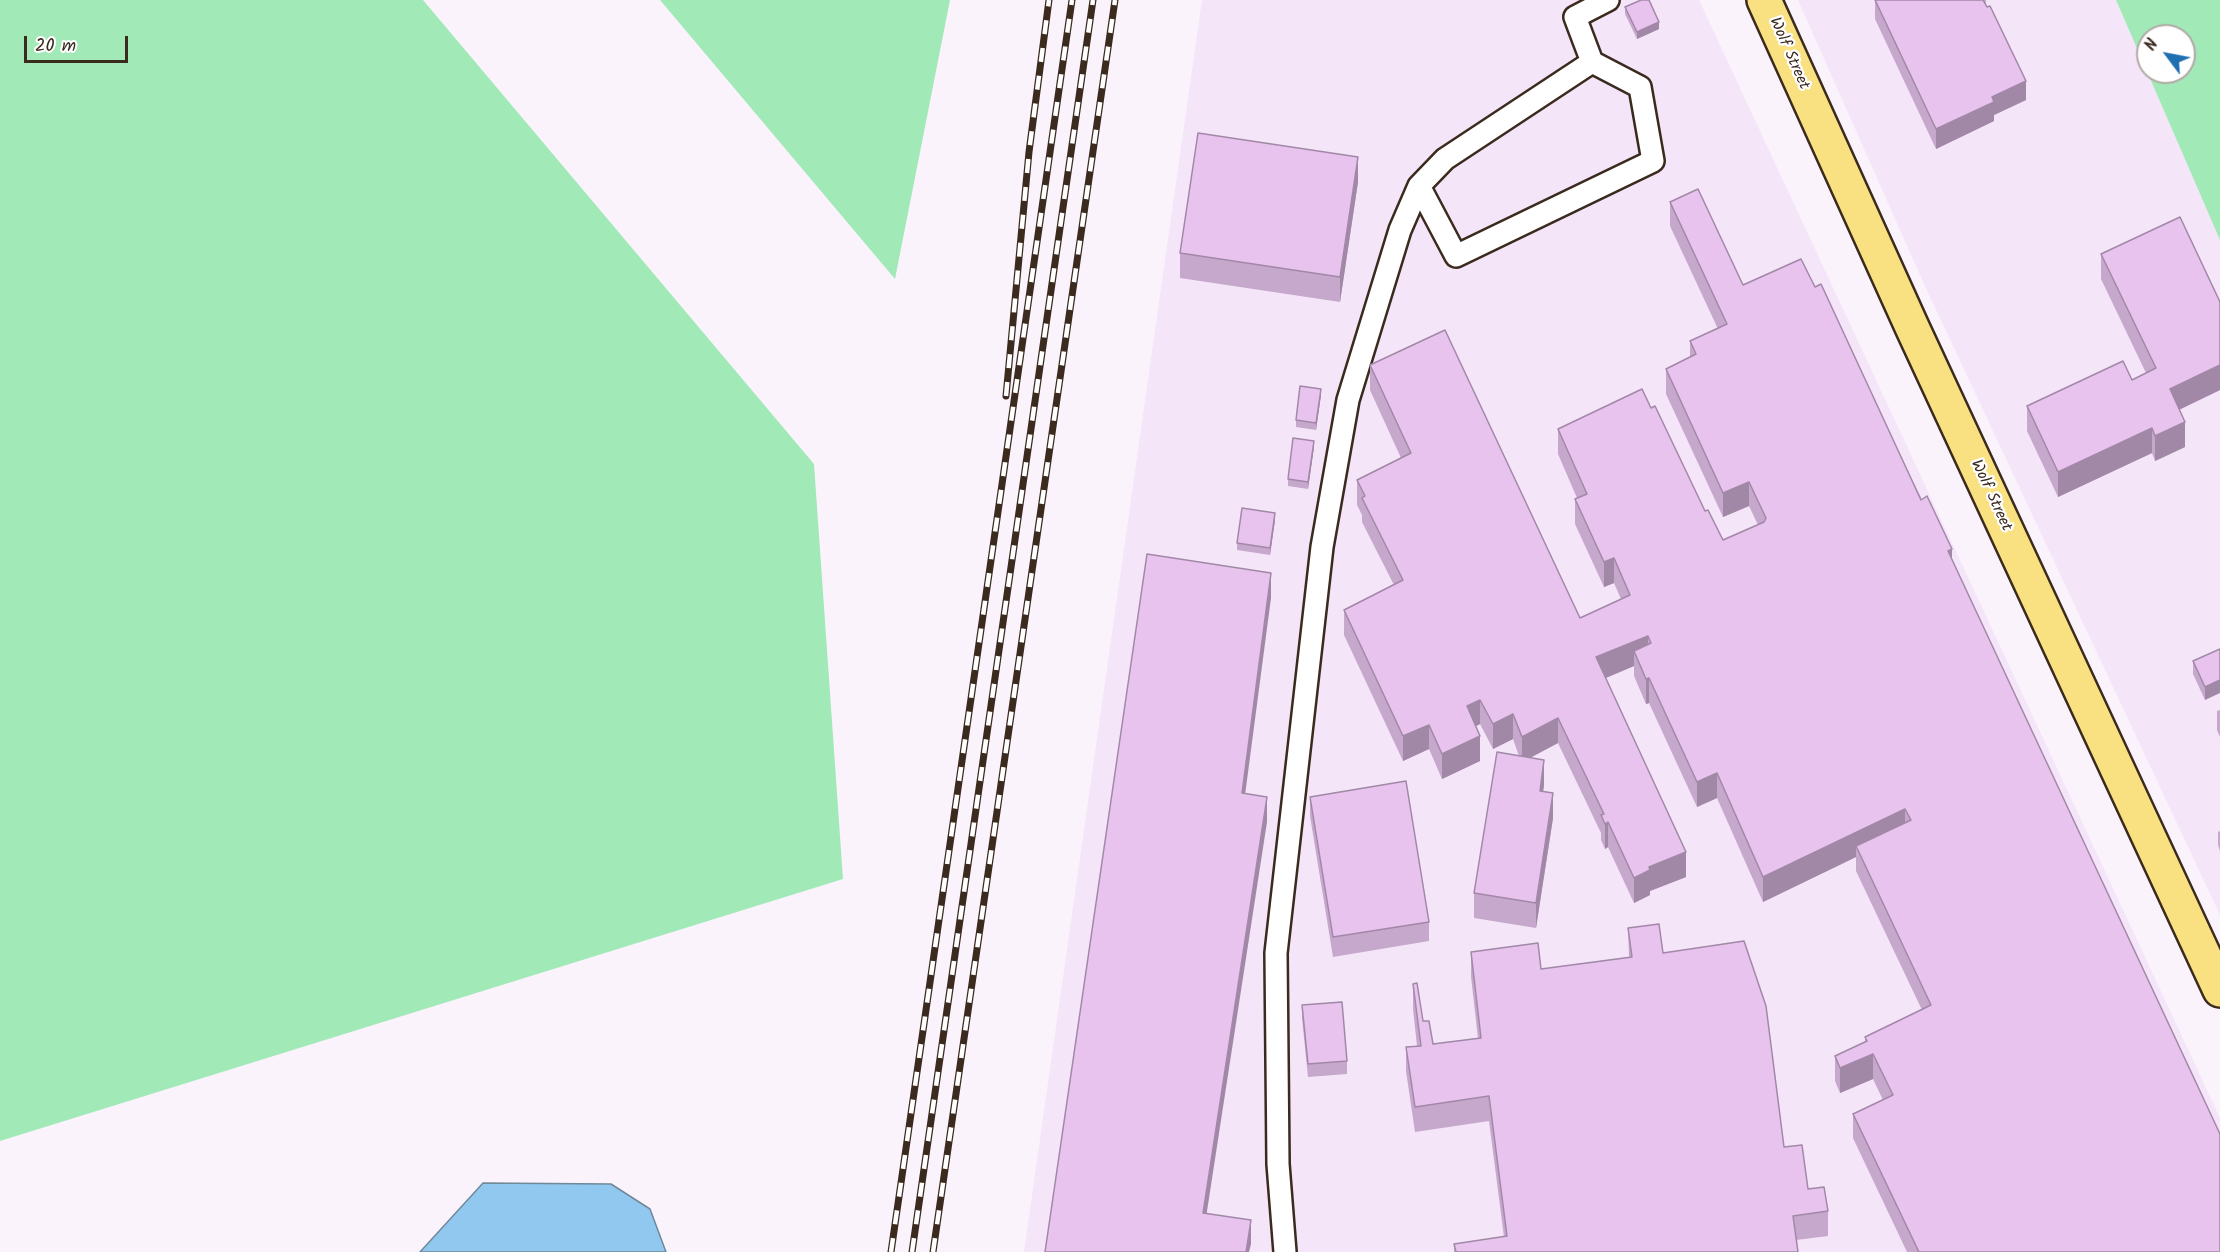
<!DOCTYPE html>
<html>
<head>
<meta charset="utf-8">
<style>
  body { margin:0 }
  #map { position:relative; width:2220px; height:1252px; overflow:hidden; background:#faf3fc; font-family:Kalam,sans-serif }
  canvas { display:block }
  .north { position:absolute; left:2136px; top:24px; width:60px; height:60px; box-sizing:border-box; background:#fff; border:2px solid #b1aaa5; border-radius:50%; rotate:302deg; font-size:16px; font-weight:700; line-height:24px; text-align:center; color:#3b2a1e }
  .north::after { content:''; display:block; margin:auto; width:21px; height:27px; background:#1f6fb2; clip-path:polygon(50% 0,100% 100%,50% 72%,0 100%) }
  .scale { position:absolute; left:24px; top:36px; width:104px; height:27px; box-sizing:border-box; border:3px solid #3b2a1e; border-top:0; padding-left:8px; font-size:18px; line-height:21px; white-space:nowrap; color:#3b2a1e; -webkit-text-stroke:4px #fff; paint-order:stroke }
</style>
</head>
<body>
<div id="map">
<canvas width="2220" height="1252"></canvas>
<div class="north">N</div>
<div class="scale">20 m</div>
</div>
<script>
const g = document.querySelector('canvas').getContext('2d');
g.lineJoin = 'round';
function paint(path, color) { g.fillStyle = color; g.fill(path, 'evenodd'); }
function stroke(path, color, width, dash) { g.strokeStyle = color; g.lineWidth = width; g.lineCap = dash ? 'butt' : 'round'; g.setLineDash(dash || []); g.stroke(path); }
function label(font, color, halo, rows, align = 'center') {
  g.font = font + ' Kalam,sans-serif'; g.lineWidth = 4.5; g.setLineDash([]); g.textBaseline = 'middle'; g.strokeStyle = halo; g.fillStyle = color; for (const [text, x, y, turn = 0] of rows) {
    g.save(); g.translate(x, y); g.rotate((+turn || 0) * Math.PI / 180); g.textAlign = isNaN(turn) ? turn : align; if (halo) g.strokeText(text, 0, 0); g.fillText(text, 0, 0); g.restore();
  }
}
paint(new Path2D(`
  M1202 0H1699L2220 1118V1252H1024Z
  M1798 0H2116L2220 240V915L1924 284Z`), '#f4e5f8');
paint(new Path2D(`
  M0 0H423L814 464 843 879 0 1141Z
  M660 0H950L895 279Z
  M2116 0H2220V240ZM2148 36H2184V72H2148Z`), '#a1e9b7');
const water = new Path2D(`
  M483 1183 611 1184 650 1209 666 1252H420Z`);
paint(water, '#91c8ef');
stroke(water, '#6f899b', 1.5);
const service = new Path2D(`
  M1419 186 1456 256 1653 161 1640 87 1592 62
  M1285 1252 1278 1164 1276 953 1322 547 1348 400 1400 230 1419 186 1445 159 1592 62 1575 17 1608 0`);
const primary = new Path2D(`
  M1764 0 1912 327 2220 990`);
stroke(service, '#3b2a1e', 26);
stroke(primary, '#3b2a1e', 38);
stroke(service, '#fff', 21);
stroke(primary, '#f9e181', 33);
const rail = new Path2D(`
  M1006 396 1029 152 1049 0
  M891 1252 1072 0
  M912 1252 1093 0
  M933 1252 1115 0`);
stroke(rail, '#3b2a1e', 7);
stroke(rail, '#fff', 4.5, [14]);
paint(new Path2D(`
  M1875 0H1986V6L2026 100 1994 115V121L1936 149 1875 19Z
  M1625 7 1659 29 1637 39 1625 14Z
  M1358 182 1340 302 1180 278V253Z
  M1670 202 1743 285 1815 287 1952 559 2220 1252H1907L1853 1138V1114L1883 1100 1873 1079 1840 1093 1835 1081V1056L1865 1042V1037L1922 1010 1856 871V857L1763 902 1717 798 1697 807 1649 703 1646 704 1634 676V666L1606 678 1686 877 1650 891V895L1634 903 1608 847 1605 849 1601 840V833L1558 743 1530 758 1544 785 1543 791 1553 818 1536 928 1474 918V893L1519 756 1513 739 1493 749 1480 724 1476 726 1480 761 1442 779 1429 749 1403 761 1344 635V610L1394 585 1362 522V515L1357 505V480L1401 458 1370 390V365L1580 618 1621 599 1614 583 1604 587 1575 524V499L1577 498 1558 454V429L1651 408 1705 511 1723 540 1758 525 1749 506 1723 517 1666 394V369L1690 357V341L1718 329 1670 226Z
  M2101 254 2220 302V390L2179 410 2185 447 2155 461 2152 453 2058 497 2027 431V406L2132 380 2146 373 2101 279Z
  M1321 395 1316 430 1296 427V420Z
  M1314 447 1308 489 1288 486V479Z
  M1275 520 1270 555 1237 550V543Z
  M2220 649 2205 700 2193 674V661Z
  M2220 710V737L2217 730V711Z
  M1310 797 1429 922V941L1333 957 1310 816Z
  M2220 831V851L2218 845V832Z
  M1628 928 1663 953 1784 1147 1808 1189 1828 1211V1236L1796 1240 1798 1252H1454V1244L1504 1237 1489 1121 1415 1132 1406 1071V1047L1417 1046 1413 1009V984L1423 1021 1433 1044 1478 1038 1471 977V952L1541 969 1629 957Z
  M1302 1005 1347 1061V1074L1308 1077 1302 1018Z`), '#c7a8cd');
paint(new Path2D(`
  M1659 22V29L1637 39V32Z
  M2026 81V100L1994 115V121L1936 149V129L1992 97Z
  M1358 157V182L1340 302V277Z
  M2220 365V390L2170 414V389Z
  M1321 389V395L1316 430V423Z
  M2185 422V447L2155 461V436Z
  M2152 428V453L2058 497V472Z
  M1314 441V447L1308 489V482Z
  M1749 482V506L1723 517V493Z
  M1275 513V520L1270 555V548Z
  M1952 549V574L1948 551Z
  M1614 558V583L1604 587V562Z
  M1271 573V598L1242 818V793Z
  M1648 636V661L1634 651V666L1596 682V657Z
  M1649 678V703L1646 704V679Z
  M2220 680V693L2205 700V687Z
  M1480 700V724L1467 731V706Z
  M1513 714V739L1493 749V724Z
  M1558 718V743L1522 762V737Z
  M1429 725V749L1403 761V736Z
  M1480 736V761L1442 779V754Z
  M1544 760V785L1540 816V791Z
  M1717 773V798L1697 807V782Z
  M1553 793V818L1536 928V903Z
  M1267 797V822L1203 1237V1213Z
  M1905 809V834L1856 846V857L1763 902V877Z
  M1608 822V847L1605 849V824Z
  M1686 852V877L1650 891V895L1634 903V878L1649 867Z
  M1873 1054V1079L1840 1093V1068Z
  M1251 1220V1244L1249 1252H1246Z`), '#a288a7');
const building = new Path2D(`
  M1641 0H1649L1659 22 1637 32 1625 7Z
  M1875 0H1983L1987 7 1990 6 2026 81 1992 97 1994 102 1936 129Z
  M1198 133 1358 157 1340 277 1180 253Z
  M1698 189 1743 285 1801 259 1815 287 1821 284 1921 500 1927 496 1952 549 1948 551 2220 1134V1252H1919L1853 1114 1893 1095 1873 1054 1840 1068 1835 1056 1867 1041 1865 1037 1931 1005 1856 846 1911 820 1905 809 1763 877 1717 773 1697 782 1649 678 1646 679 1634 651 1651 643 1648 636 1596 657 1686 852 1649 867 1650 870 1634 878 1608 822 1605 824 1601 815 1604 814 1558 718 1522 737 1513 714 1493 724 1480 700 1467 706 1480 736 1442 754 1429 725 1403 736 1344 610 1403 580 1362 498 1365 496 1357 480 1411 453 1370 365 1445 330 1580 618 1630 595 1614 558 1604 562 1575 499 1587 494 1558 429 1642 389 1651 408 1655 406 1705 511 1708 510 1723 540 1764 522 1766 518 1749 482 1723 493 1666 369 1696 354 1690 341 1727 324 1670 202Z
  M2180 217 2220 302V365L2170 389 2185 422 2155 436 2152 428 2058 472 2027 406 2123 361 2132 380 2156 368 2101 254Z
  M1300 386 1321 389 1316 423 1296 420Z
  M1293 438 1314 441 1308 482 1288 479Z
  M1242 508 1275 513 1270 548 1237 543Z
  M1147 554 1271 573 1242 793 1267 797 1203 1213 1251 1220 1246 1252H1045Z
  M2220 649V680L2205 687 2193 661Z
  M1497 752 1544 760 1540 791 1553 793 1536 903 1474 893Z
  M1406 781 1429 922 1333 937 1310 797Z
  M1659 924 1663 953 1744 941 1766 1006 1784 1147 1802 1145 1808 1189 1824 1187 1828 1211 1793 1216 1798 1252H1456L1454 1244 1507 1236 1489 1096 1415 1107 1406 1047 1421 1046 1413 984 1417 983 1423 1021H1429L1433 1044 1481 1038 1471 952 1538 943 1541 969 1632 957 1628 928Z
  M1342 1002 1347 1061 1308 1064 1302 1005Z`);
paint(building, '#e7c3ee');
stroke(building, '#a288a7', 1.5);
label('16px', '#3b2a1e', '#fff', [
  ["Wolf Street",1788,54,66],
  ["Wolf Street",1990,496,65]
]);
</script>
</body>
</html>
